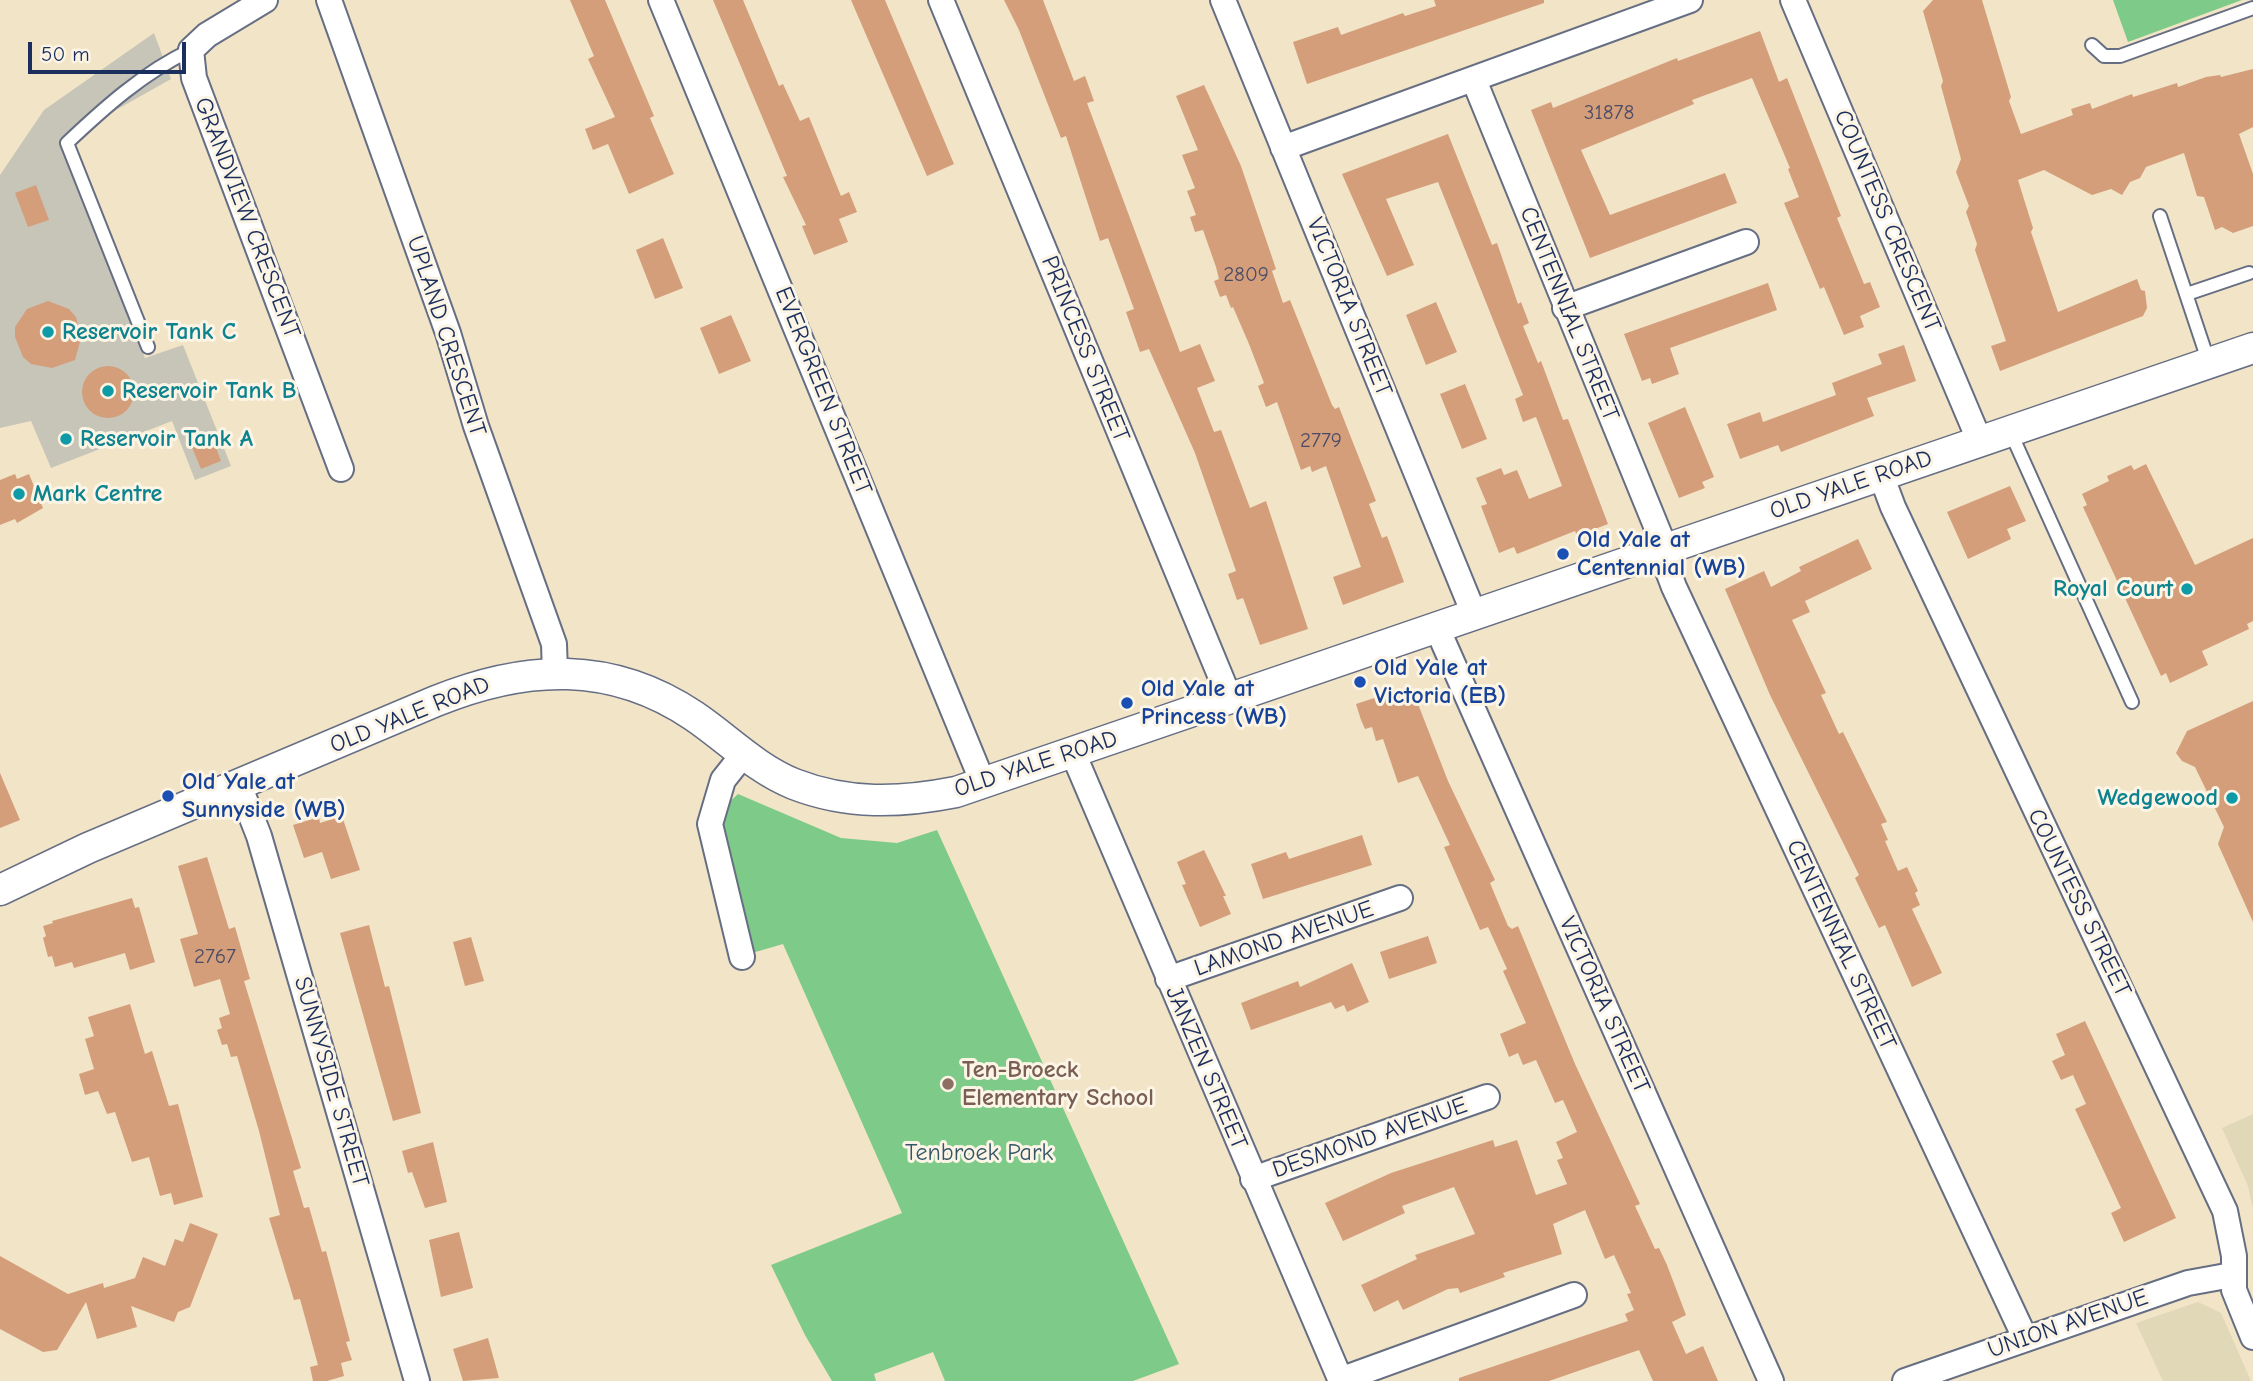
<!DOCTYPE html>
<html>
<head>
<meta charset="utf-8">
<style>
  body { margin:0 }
  #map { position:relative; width:2253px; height:1381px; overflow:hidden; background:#f2e4c7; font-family:"Comic Neue",sans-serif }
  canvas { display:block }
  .scale { position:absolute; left:28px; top:42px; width:158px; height:32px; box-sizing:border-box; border:4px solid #1b2f5e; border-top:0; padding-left:9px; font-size:21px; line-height:24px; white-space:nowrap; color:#1b2f5e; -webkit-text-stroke:5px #fcf5e5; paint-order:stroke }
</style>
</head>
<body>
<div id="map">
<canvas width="2253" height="1381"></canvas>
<div class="scale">50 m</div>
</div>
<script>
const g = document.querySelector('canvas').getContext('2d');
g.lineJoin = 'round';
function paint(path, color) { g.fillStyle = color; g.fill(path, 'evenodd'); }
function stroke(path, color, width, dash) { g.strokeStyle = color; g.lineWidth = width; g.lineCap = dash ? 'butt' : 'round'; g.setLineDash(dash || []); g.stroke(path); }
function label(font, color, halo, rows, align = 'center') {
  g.font = font + ' "Comic Neue",sans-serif'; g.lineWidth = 6; g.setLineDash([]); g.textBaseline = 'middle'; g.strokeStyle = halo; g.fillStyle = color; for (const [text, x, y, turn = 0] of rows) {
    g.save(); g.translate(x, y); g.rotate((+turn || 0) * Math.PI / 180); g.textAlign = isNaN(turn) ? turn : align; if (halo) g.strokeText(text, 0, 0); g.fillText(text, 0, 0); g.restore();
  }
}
paint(new Path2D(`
  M2253 1114V1210L2248 1186 2222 1128Z
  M2198 1302 2221 1313 2251 1381H2163L2136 1323Z`), '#e1d8b8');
paint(new Path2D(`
  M154 33 171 79 59 142 145 358 183 345 231 466 195 480 172 421 51 468 31 421 0 428V175L44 110Z`), '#c7c5b8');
paint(new Path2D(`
  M2113 0H2242L2128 42Z
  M738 794 841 838 897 843 937 830 1179 1364 1133 1381H945L933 1352 874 1374 876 1381H832L805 1335 771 1265 902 1213 783 944 752 953 722 819 726 805Z`), '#7eca88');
paint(new Path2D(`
  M570 0H605L654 116 650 118 674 174 629 194 608 144 593 150 585 129 615 117 588 59 594 56Z
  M713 0H743L779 86 783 84 800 121 809 117 841 196 849 192 857 212 839 219 848 242 814 255 802 226 806 225 783 177 787 176Z
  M851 0H885L954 164 927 176Z
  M1004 0H1043L1074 81 1085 76 1094 101 1087 103 1180 352 1200 344 1215 381 1197 388 1214 432 1221 430 1250 508 1266 501 1308 629 1260 645 1243 598 1237 600 1228 574 1236 571 1195 453 1149 349 1140 352 1126 312 1134 309 1108 238 1100 241 1066 136 1061 138 1019 30Z
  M1434 0H1544V3L1307 84 1293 42 1338 27 1341 35 1403 13 1405 16 1436 6Z
  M1933 0H1982L2011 97 2009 101 2021 134 2073 115 2071 109 2090 103 2092 109 2132 94 2133 97 2177 83 2178 87 2206 77 2220 75 2221 77 2253 69V127L2239 134 2253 174V226L2233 233 2222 227 2215 230 2204 197 2197 196 2184 153 2146 167 2140 178 2130 182 2122 195 2111 189 2092 195 2044 170 2018 180 2033 228 2031 232 2058 312 2137 279 2141 290 2145 291 2147 308 2143 316 2000 371 1991 346 2006 341 1975 250 1977 244 1966 212 1969 206 1956 172 1961 159 1941 86 1943 81 1923 11Z
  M1760 31 1779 82 1787 78 1841 216 1837 218 1864 284 1870 282 1880 307 1860 316 1864 327 1844 335 1824 287 1820 289 1784 203 1799 197 1788 169 1790 168 1752 78 1692 100 1694 104 1581 150 1610 215 1725 173 1737 203 1590 258 1531 110 1551 102 1553 108 1677 58 1678 61Z
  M1204 85 1241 166 1276 269 1272 271 1283 303 1290 300 1332 405 1335 409 1339 407 1376 501 1369 504 1382 538 1387 536 1404 582 1343 605 1333 577 1361 567 1326 466 1312 472 1310 466 1301 470 1277 402 1266 407 1258 386 1264 383 1249 344 1233 307 1231 308 1226 295 1220 297 1214 281 1219 279 1216 267 1203 230 1195 232 1190 217 1196 215 1187 191 1195 188 1182 155 1198 150 1176 96Z
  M1448 134 1492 245 1497 243 1518 304 1521 302 1529 323 1523 326 1538 363 1541 361 1563 420 1568 419 1608 524 1577 536 1575 531 1517 554 1514 547 1499 553 1481 506 1487 504 1476 478 1501 468 1504 475 1517 470 1529 499 1562 486 1536 417 1523 422 1515 399 1523 395 1438 182 1386 199 1414 265 1387 276 1342 174Z
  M36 185 49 220 28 227 15 193Z
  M663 238 683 288 655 299 636 250Z
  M1768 283 1777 310 1670 348 1679 374 1652 384 1650 378 1642 381 1624 334Z
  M48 301 69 309 76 317 81 338 75 360 52 368 31 364 23 357 15 337V327L27 309Z
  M1436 302 1457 352 1426 365 1406 315Z
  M731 315 751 361 719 374 700 328Z
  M1904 345 1916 381 1867 398 1874 416 1781 452 1778 445 1740 459 1727 424 1760 412 1763 422 1836 395 1832 383 1882 364 1878 354Z
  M82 392a26 26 0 1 1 52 0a26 26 0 1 1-52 0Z
  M1465 384 1487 439 1462 449 1440 394Z
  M1685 407 1714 477 1702 482 1705 488 1679 498 1648 423Z
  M212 437 221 461 201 469 191 445Z
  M2146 464 2195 565 2253 538V621L2247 624 2249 629 2202 651 2208 665 2170 683 2166 673 2161 676 2083 507 2087 505 2082 494 2109 481 2107 476 2131 465 2134 470Z
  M15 474 17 479 29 474 43 508 17 523 15 519 0 525V480Z
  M2010 486 2026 521 2007 529 2011 539 1968 559 1947 512Z
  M1858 539 1872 569 1805 601 1810 612 1792 620 1826 693 1821 695 1839 734 1843 732 1887 822 1881 824 1888 840 1885 841 1898 871 1907 867 1918 891 1915 893 1920 905 1912 909 1942 973 1912 987 1885 925 1879 928 1866 901 1855 878 1859 875 1770 695 1725 589 1764 571 1771 587 1801 571 1799 567Z
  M1411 686 1448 781 1495 880 1490 883 1508 926 1512 929 1518 926 1575 1064 1640 1204 1635 1206 1655 1249 1659 1248 1667 1265 1686 1315 1672 1322 1686 1354 1703 1346 1718 1381H1653L1639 1350 1549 1381H1459V1378L1628 1321 1625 1314 1634 1310 1627 1294 1631 1293 1614 1255 1605 1259 1585 1210 1553 1224 1562 1254 1503 1273 1505 1277 1460 1293 1458 1288 1448 1289 1403 1310 1398 1300 1374 1312 1361 1285 1417 1259 1415 1255 1475 1234 1454 1187 1402 1206 1405 1213 1343 1241 1325 1203 1391 1173 1493 1140 1495 1147 1517 1140 1536 1195 1567 1184 1557 1160 1563 1158 1556 1142 1577 1132 1563 1100 1555 1103 1536 1060 1523 1065 1518 1053 1509 1057 1500 1034 1526 1023 1503 971 1507 969 1488 927 1480 930 1444 847 1450 845 1418 776 1398 783 1383 739 1376 741 1372 727 1365 729 1361 720 1356 704Z
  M2253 701V922L2218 844 2224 827 2195 767 2182 761 2176 753 2187 731Z
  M0 773 20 820 0 828Z
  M342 816 360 870 331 879 322 852 304 858 293 825 319 817 320 823Z
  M1362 835 1372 865 1263 899 1251 864 1286 852 1289 859Z
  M1204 850 1226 896H1223L1231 914 1200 927 1182 885 1186 884 1177 862Z
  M207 857 229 929 235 927 250 979 244 981 301 1168 293 1171 304 1208 309 1207 322 1252 326 1251 350 1341 346 1342 352 1360 341 1363 344 1376 327 1381H313L310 1367 318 1365 300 1299 294 1300 269 1218 280 1215 259 1131 237 1056 231 1057 227 1044 222 1045 217 1030 222 1028 219 1018 230 1014 220 979 194 987 180 939 198 934 178 866Z
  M132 898 135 908 139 907 155 962 130 970 125 953 74 968 72 962 55 967 52 956 48 957 43 938 46 936 43 926 53 923 52 921Z
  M369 925 385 987 389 986 421 1113 393 1121 340 933Z
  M1428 936 1437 963 1389 979 1380 952Z
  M471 937 484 981 465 986 453 942Z
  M1352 963 1369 1002 1347 1012 1344 1005 1335 1009 1331 1002 1251 1030 1241 1003 1298 981 1300 987Z
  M130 1004 145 1054 152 1051 169 1106 178 1104 203 1197 174 1205 171 1193 160 1196 149 1157 132 1162 115 1112 107 1114 98 1091 85 1095 79 1074 94 1069 85 1039 94 1036 88 1017Z
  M2085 1021 2176 1218 2124 1242 2111 1213 2121 1208 2075 1109 2086 1104 2073 1075 2061 1080 2052 1061 2065 1055 2056 1034Z
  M433 1142 447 1202 425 1208 412 1172 408 1173 402 1151Z
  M190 1223 218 1234 190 1307 178 1312 174 1322 131 1306 137 1327 97 1339 86 1302 57 1350 43 1352 0 1329V1256L68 1294 103 1283 104 1288 135 1278 143 1257 165 1266 175 1239 183 1242Z
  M459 1232 473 1288 441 1297 429 1240Z
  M488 1338 499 1378 463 1381 453 1349Z`), '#d49e7b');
const service = new Path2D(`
  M2092 45 2104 56H2120L2253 8
  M2160 216 2209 363
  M2187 294 2249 273
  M148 347 67 143C104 108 144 72 191 50
  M2010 431 2132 702`);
const minor = new Path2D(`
  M265 0 207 35 191 50 194 78 341 469
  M329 0 448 333 476 426 554 644 555 673
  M661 0 983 783
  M941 0 1229 697
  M1223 0 1474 614
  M1793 0 1980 442
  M1474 80 1665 548
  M1283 148 1690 0
  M1565 308 1746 242
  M1881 475 1893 507 2225 1211 2234 1256V1290L2253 1337
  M1660 550 1674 587 2025 1338
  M1437 628 1771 1381
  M1073 753 1341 1381
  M742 756 723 780 710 824 742 957
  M239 785 259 836 417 1381
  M1168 979 1400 898
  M1253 1179 1487 1097
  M1340 1380 1574 1295
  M1905 1381 2188 1283 2232 1275`);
const tertiary = new Path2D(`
  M0 890 88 848 436 701C525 665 611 660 694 716 728 739 755 768 794 784 848 805 900 803 956 792L2253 348`);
stroke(service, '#666e83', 16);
stroke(minor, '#666e83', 28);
stroke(tertiary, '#666e83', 33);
stroke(service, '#fff', 12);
stroke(minor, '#fff', 24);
stroke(tertiary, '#fff', 30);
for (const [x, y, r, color] of [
  [48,332,7,"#0f9aa8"],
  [108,391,7,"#0f9aa8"],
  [66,439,7,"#0f9aa8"],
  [19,494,7,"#0f9aa8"],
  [1563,554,7,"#1a4fb4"],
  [2187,589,7,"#0f9aa8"],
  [1360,682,7,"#1a4fb4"],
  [1127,703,7,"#1a4fb4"],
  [168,796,7,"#1a4fb4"],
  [2232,798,7,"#0f9aa8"],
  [948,1084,7,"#8d6e63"]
]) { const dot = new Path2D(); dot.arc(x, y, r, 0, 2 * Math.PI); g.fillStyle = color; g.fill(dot); stroke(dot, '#fcf5e5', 2.5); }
label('21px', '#494b65', null, [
  ["31878",1609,113],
  ["2809",1246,275],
  ["2779",1321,441],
  ["2767",215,957]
]);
label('24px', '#1b2f5e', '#fcf5e5', [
  ["GRANDVIEW CRESCENT",247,218,69],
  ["COUNTESS CRESCENT",1887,221,67],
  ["VICTORIA STREET",1349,307,68],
  ["CENTENNIAL STREET",1569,314,68],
  ["UPLAND CRESCENT",446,336,72],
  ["PRINCESS STREET",1085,349,68],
  ["EVERGREEN STREET",823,391,68],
  ["OLD YALE ROAD",1851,485,-19],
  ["OLD YALE ROAD",410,715,-22],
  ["OLD YALE ROAD",1036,764,-18],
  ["COUNTESS STREET",2079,903,64],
  ["LAMOND AVENUE",1284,939,-19],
  ["CENTENNIAL STREET",1841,945,65],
  ["VICTORIA STREET",1604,1005,66],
  ["JANZEN STREET",1206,1068,67],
  ["SUNNYSIDE STREET",331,1082,74],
  ["DESMOND AVENUE",1370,1138,-19],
  ["UNION AVENUE",2068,1324,-19]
]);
label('bold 24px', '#0d838f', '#fcf5e5', [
  ["Reservoir Tank C",62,332],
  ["Reservoir Tank B",122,391],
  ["Reservoir Tank A",80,439],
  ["Mark Centre",33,494],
  ["Royal Court",2173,589,"right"],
  ["Wedgewood",2218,798,"right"]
], 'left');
label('bold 24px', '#164399', '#fcf5e5', [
  ["Old Yale at",1577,540],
  ["Centennial (WB)",1577,568],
  ["Old Yale at",1374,668],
  ["Victoria (EB)",1374,696],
  ["Old Yale at",1141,689],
  ["Princess (WB)",1141,717],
  ["Old Yale at",182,782],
  ["Sunnyside (WB)",182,810]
], 'left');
label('bold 24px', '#785e54', '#fcf5e5', [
  ["Ten-Broeck",962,1070],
  ["Elementary School",962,1098]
], 'left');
label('24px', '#345668', '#fcf5e5', [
  ["Tenbroek Park",979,1153]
]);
</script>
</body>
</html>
